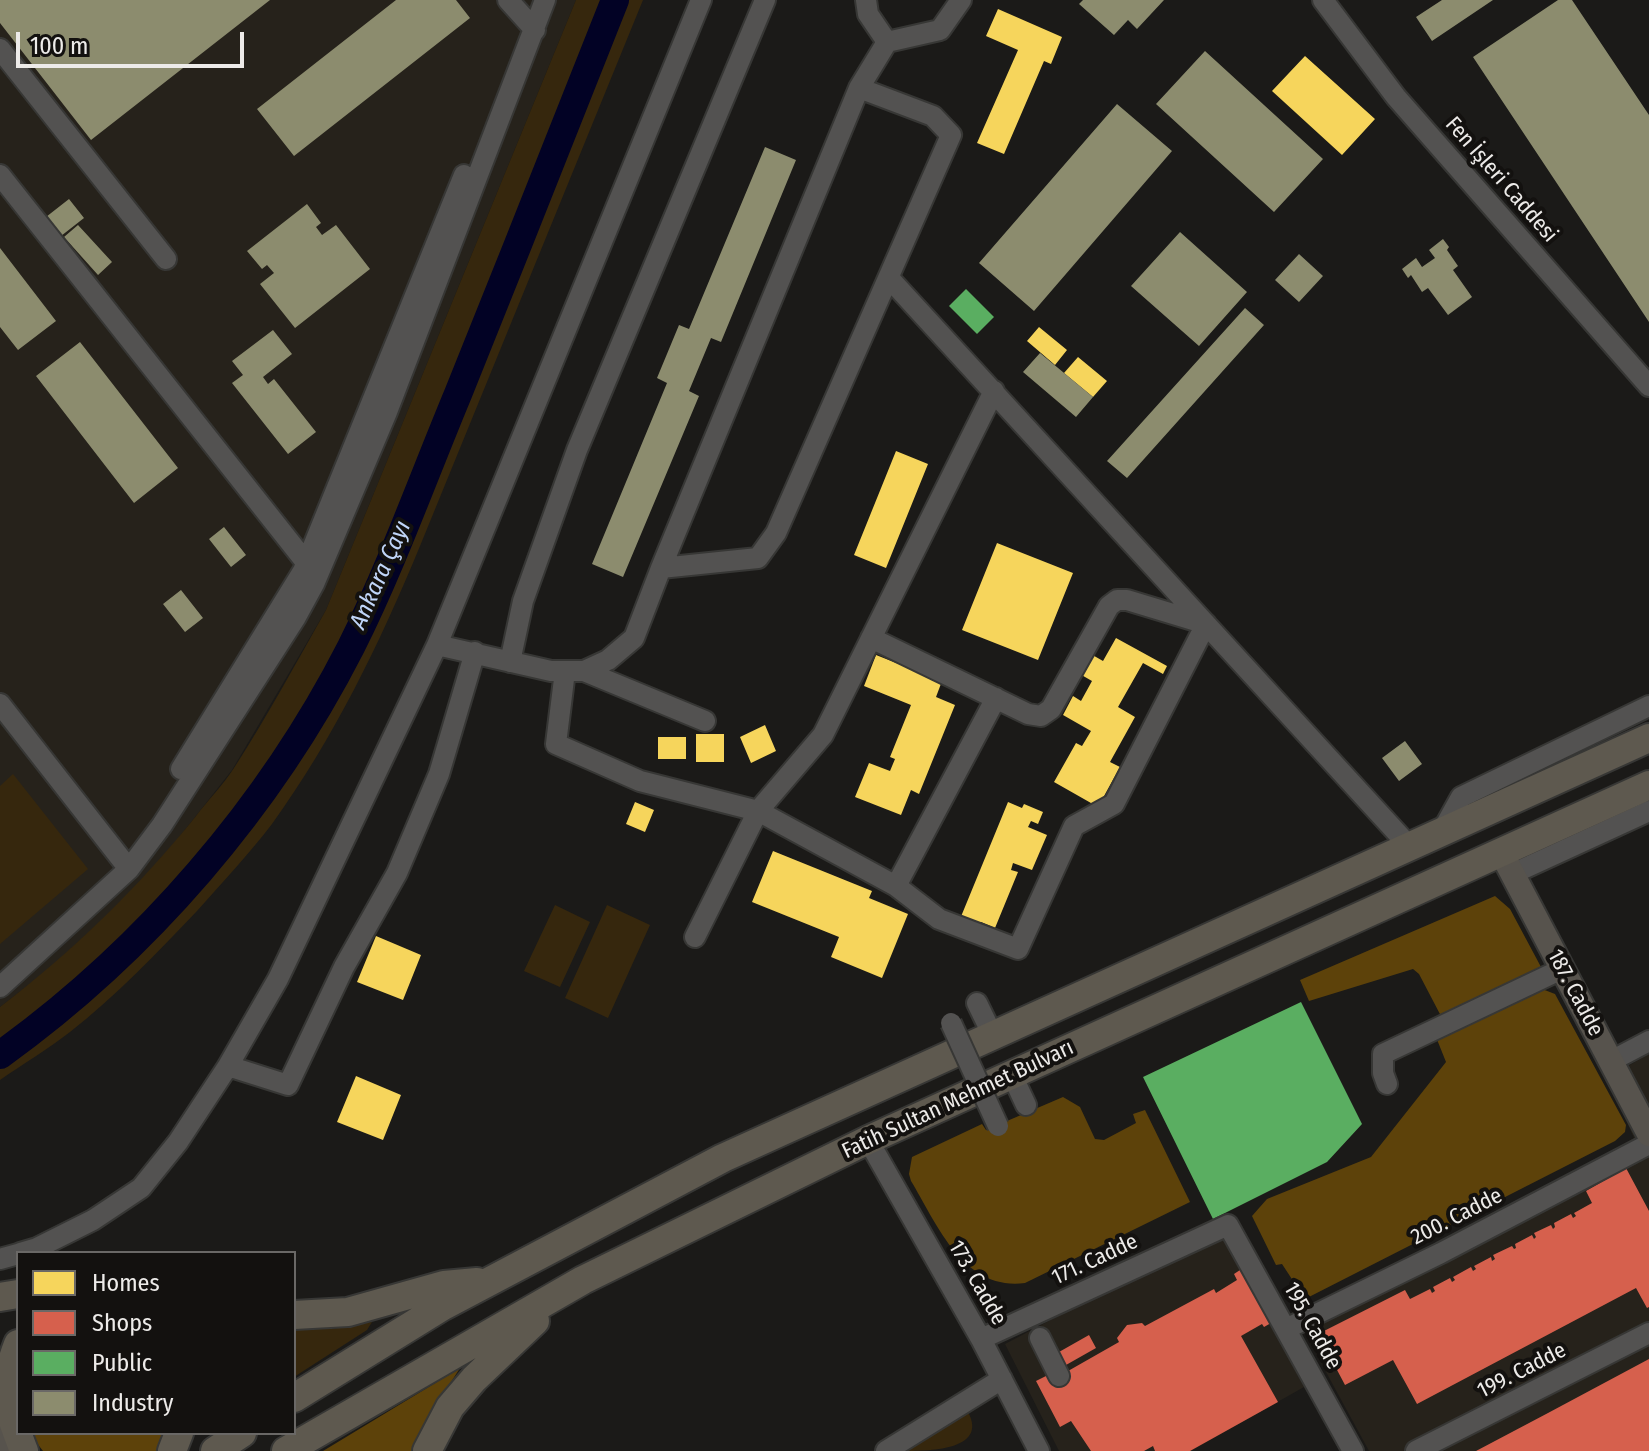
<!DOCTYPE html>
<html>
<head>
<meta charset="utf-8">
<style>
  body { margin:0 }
  #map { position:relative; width:1649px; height:1451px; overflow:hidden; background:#1b1a18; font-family:"Fira Sans Condensed",sans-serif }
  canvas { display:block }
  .legend { position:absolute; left:16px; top:1251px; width:280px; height:184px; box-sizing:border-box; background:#13110f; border:2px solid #6a6866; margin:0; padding:10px 14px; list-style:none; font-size:24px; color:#edebe9 }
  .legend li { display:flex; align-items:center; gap:16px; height:40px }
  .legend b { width:40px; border:2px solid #6a6866 }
  .scale { position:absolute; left:16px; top:32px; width:228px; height:36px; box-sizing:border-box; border:4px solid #edebe9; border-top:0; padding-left:10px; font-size:24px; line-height:28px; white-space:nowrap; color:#edebe9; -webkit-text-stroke:6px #13110f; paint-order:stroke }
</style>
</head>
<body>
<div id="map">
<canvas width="1649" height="1451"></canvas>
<ul class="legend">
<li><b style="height:22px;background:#f6d55c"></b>Homes</li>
<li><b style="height:22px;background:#d6604d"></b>Shops</li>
<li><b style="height:22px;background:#5aae61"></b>Public</li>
<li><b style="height:22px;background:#8c8c6e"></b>Industry</li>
</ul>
<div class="scale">100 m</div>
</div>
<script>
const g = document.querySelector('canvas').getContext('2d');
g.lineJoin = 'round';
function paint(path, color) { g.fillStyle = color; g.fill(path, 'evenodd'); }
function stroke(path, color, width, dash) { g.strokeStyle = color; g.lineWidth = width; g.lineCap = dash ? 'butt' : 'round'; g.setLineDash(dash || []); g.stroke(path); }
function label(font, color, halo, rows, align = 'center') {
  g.font = font + ' "Fira Sans Condensed",sans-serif'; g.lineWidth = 8; g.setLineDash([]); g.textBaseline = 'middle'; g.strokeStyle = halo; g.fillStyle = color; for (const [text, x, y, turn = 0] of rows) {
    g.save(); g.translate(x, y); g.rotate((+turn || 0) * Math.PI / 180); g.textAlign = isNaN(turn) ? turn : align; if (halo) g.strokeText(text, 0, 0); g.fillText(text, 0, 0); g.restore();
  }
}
paint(new Path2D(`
  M0 0H576L326 610 232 770 177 840 130 894 46 972 0 1007Z
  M1649 1054V1451H1369L1302 1328 1634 1138 1607 1078Z
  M1222 1230 1304 1387 1191 1451H1059L1005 1344Z`), '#26221b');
paint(new Path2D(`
  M576 0H643L420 546C380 643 334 738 272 824 249 854 222 883 197 911 157 953 116 996 70 1032 48 1049 23 1064 0 1080V1007C73 951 138 888 196 816 208 800 223 785 234 768 267 717 296 663 326 610Z
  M13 774 88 869 0 944V786Z
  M555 905 590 922 560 987 524 971Z
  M607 905 650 925 608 1018 565 998Z
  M372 1322 367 1330 294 1377V1327L332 1329Z
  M968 1412C989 1451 927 1451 901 1451Z`), '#36270d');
paint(new Path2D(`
  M1495 896 1510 909 1541 967 1539 970 1442 1018 1419 974 1413 969 1309 1001 1300 980Z
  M1542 989 1555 994 1626 1125 1625 1132 1615 1141 1305 1299 1282 1264 1276 1265 1252 1216 1267 1199 1371 1157 1446 1062 1436 1037Z
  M1063 1097 1080 1107 1095 1139 1104 1140 1136 1123 1133 1114 1145 1110 1190 1202 1025 1283C963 1291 937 1224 911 1181L909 1174 912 1157 982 1124 986 1130Z
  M460 1368 425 1423 412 1451H323Z
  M29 1433H167L156 1451H43Z`), '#5d420a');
paint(new Path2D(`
  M998 9 1062 37 1051 64 1044 61 1004 154 977 143 1018 50 986 36Z
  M1305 56 1375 119 1342 155 1272 91Z
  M1039 327 1067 350 1055 365 1027 341Z
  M1078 357 1107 381 1093 397 1064 373Z
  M896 451 928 464 886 568 854 555Z
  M997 543 1073 573 1038 660 962 630Z
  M1116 638 1167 666 1163 674 1143 663 1118 707 1135 717 1110 762 1120 767 1098 807 1054 782 1076 743 1082 746 1091 731 1063 715 1073 696 1081 701 1092 681 1078 673 1089 653 1103 661Z
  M876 655 942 681 936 697 955 705 919 794 911 790 901 815 855 797 869 763 890 771 895 759 890 757 911 705 864 686Z
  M765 725 776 751 751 763 740 737Z
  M696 734H724V762H696Z
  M658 737H686V759H658Z
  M635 802 654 810 645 832 626 824Z
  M1008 802 1022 808 1024 804 1043 812 1038 824 1031 821 1028 827 1047 835 1032 870 1013 863 1011 870 1018 872 995 928 981 922 979 926 960 919Z
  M773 851 872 891 869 898 908 914 882 978 831 957 839 937 752 902Z
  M376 936 421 955 403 1000 357 982Z
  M356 1076 401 1095 383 1140 337 1122Z`), '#f6d55c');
paint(new Path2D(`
  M1626 1168 1649 1211V1307L1647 1308 1636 1288 1417 1404 1393 1360 1345 1385 1318 1334 1405 1290 1410 1299 1430 1289 1432 1293 1435 1291 1433 1287 1450 1278 1452 1282 1455 1280 1453 1277 1471 1267 1473 1271 1476 1269 1474 1266 1491 1257 1492 1261 1495 1259 1493 1255 1512 1246 1514 1249 1516 1248 1515 1244 1532 1235 1534 1239 1536 1237 1534 1233 1551 1225 1553 1229 1555 1227 1554 1223 1571 1214 1573 1218 1576 1216 1574 1213 1592 1203 1586 1191Z
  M1240 1270 1271 1323 1264 1327 1262 1324 1241 1336 1278 1402 1190 1451H1155L1153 1446 1144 1451H1091L1071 1421 1060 1427 1036 1381 1052 1373 1054 1379 1119 1342 1117 1338 1127 1325 1142 1323 1145 1326 1214 1289 1216 1293 1237 1280 1234 1274Z
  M1089 1335 1096 1348 1066 1365 1059 1352Z
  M1649 1359V1451H1476L1548 1413Z`), '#d6604d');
paint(new Path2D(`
  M966 289 994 317 977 334 949 306Z
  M1301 1002 1362 1124 1327 1162 1213 1219 1143 1077Z`), '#5aae61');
paint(new Path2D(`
  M0 0H270L91 140 0 23Z
  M396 0H456L470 18 294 156 257 109Z
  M1083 0H1164L1137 29 1128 20 1114 35 1079 4Z
  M1442 0H1493L1432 41 1416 17Z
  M1558 0H1572L1649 115V322L1473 57Z
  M1205 51 1323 159 1274 212 1156 104Z
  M1117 104 1172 151 1034 311 979 263Z
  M765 147 796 160 721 342 711 338 689 391 699 396 623 577 592 564 667 383 657 378 679 325 689 329Z
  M69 199 84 218 61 236 46 217Z
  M307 204 321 223 316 227 322 235 336 225 370 269 295 328 260 284 274 273 267 265 262 269 247 251Z
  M78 225 112 262 98 275 64 237Z
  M1180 232 1247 292 1199 346 1131 286Z
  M1443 239 1449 247 1447 250 1458 266 1453 270 1472 297 1448 315 1428 288 1422 292 1411 275 1408 278 1402 269 1416 258 1422 267 1435 258 1429 250Z
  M0 248 56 321 18 350 0 327Z
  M1299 254 1323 276 1299 302 1275 280Z
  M1245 308 1264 325 1127 478 1107 461Z
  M273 330 292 354 263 377 268 384 274 379 316 432 288 454 232 383 243 375 232 361Z
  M80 342 178 468 134 503 36 376Z
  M1040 353 1093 397 1076 417 1023 372Z
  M224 527 246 555 231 567 209 539Z
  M181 590 203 618 185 632 163 604Z
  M1405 741 1422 764 1399 781 1382 758Z`), '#8c8c6e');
stroke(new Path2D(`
  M0 1055C145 951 270 806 351 647 392 565 423 478 458 394 511 263 563 131 615 0`), '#020225', 28);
const minor = new Path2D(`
  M508 0 535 30
  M866 0 868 14 887 42
  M1323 0 1396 97 1649 386
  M0 49 166 259
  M0 175 312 570
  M889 278 1410 847
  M661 568 758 558 776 533 951 135 933 116 859 88
  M871 638 1028 714 1041 716 1051 709 1109 606 1117 600H1127L1206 624
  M437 645 551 671H584L608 660 634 638 661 568 859 88 887 42 940 30 961 0
  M510 662 523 601 577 450 765 0
  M565 671 556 744 640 781 758 811 896 886 939 919 1018 949 1074 826 1114 804 1206 624
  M584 671 705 721
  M0 704 129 869
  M181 769 303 571 464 175
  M1441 833 1461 797 1649 706
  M1512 874 1649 811
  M896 886 996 698
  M695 937 758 811 823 735 994 391
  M0 987 129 869 162 825 296 617 314 584 387 412 545 0
  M977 1003 993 1036
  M1611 1061 1649 1041
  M228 1066 288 1085 344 967 397 873 439 774 475 652
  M1012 1075 1026 1105
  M1387 1084 1383 1073V1054L1562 969
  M868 1140 981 1339 1039 1451
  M20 1253 37 1248 93 1220 141 1188 178 1142 228 1066 278 979 437 645 701 0
  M0 1259 18 1254
  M1286 1329 1441 1253 1649 1144
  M1040 1338 1059 1376
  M981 1339 1228 1225 1353 1451
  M886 1451 1002 1379
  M1416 1451 1649 1333`);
const major = new Path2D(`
  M1501 852 1649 1134
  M0 1435 16 1451`);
const highway = new Path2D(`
  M0 1297 18 1294
  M294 1315 348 1312 444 1285 477 1282
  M18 1344C0 1390 7 1407 24 1451
  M294 1398 443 1306 723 1158 1649 738
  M172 1451 179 1433
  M215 1451 242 1433
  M286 1451 583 1280 868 1140 1649 785
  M427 1451 450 1407 474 1379 535 1321`);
stroke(minor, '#373735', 24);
stroke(major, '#373735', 28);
stroke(highway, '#373735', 32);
stroke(minor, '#535251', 20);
stroke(major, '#57534d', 24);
stroke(highway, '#5e594f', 28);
const minorBridge = new Path2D(`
  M951 1023 998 1126`);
stroke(minorBridge, '#373735', 24, []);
stroke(minorBridge, '#535251', 20);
label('22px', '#edebe9', '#13110f', [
  ["Fen İşleri Caddesi",1501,180,49],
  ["187. Cadde",1575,993,62],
  ["Fatih Sultan Mehmet Bulvarı",958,1100,-25],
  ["200. Cadde",1457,1217,-27],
  ["171. Cadde",1095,1260,-25],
  ["173. Cadde",977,1283,60],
  ["195. Cadde",1312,1326,61],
  ["199. Cadde",1522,1371,-27]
]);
label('italic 24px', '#c0d5f8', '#13110f', [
  ["Ankara Çayı",381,575,-66]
]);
</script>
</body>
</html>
